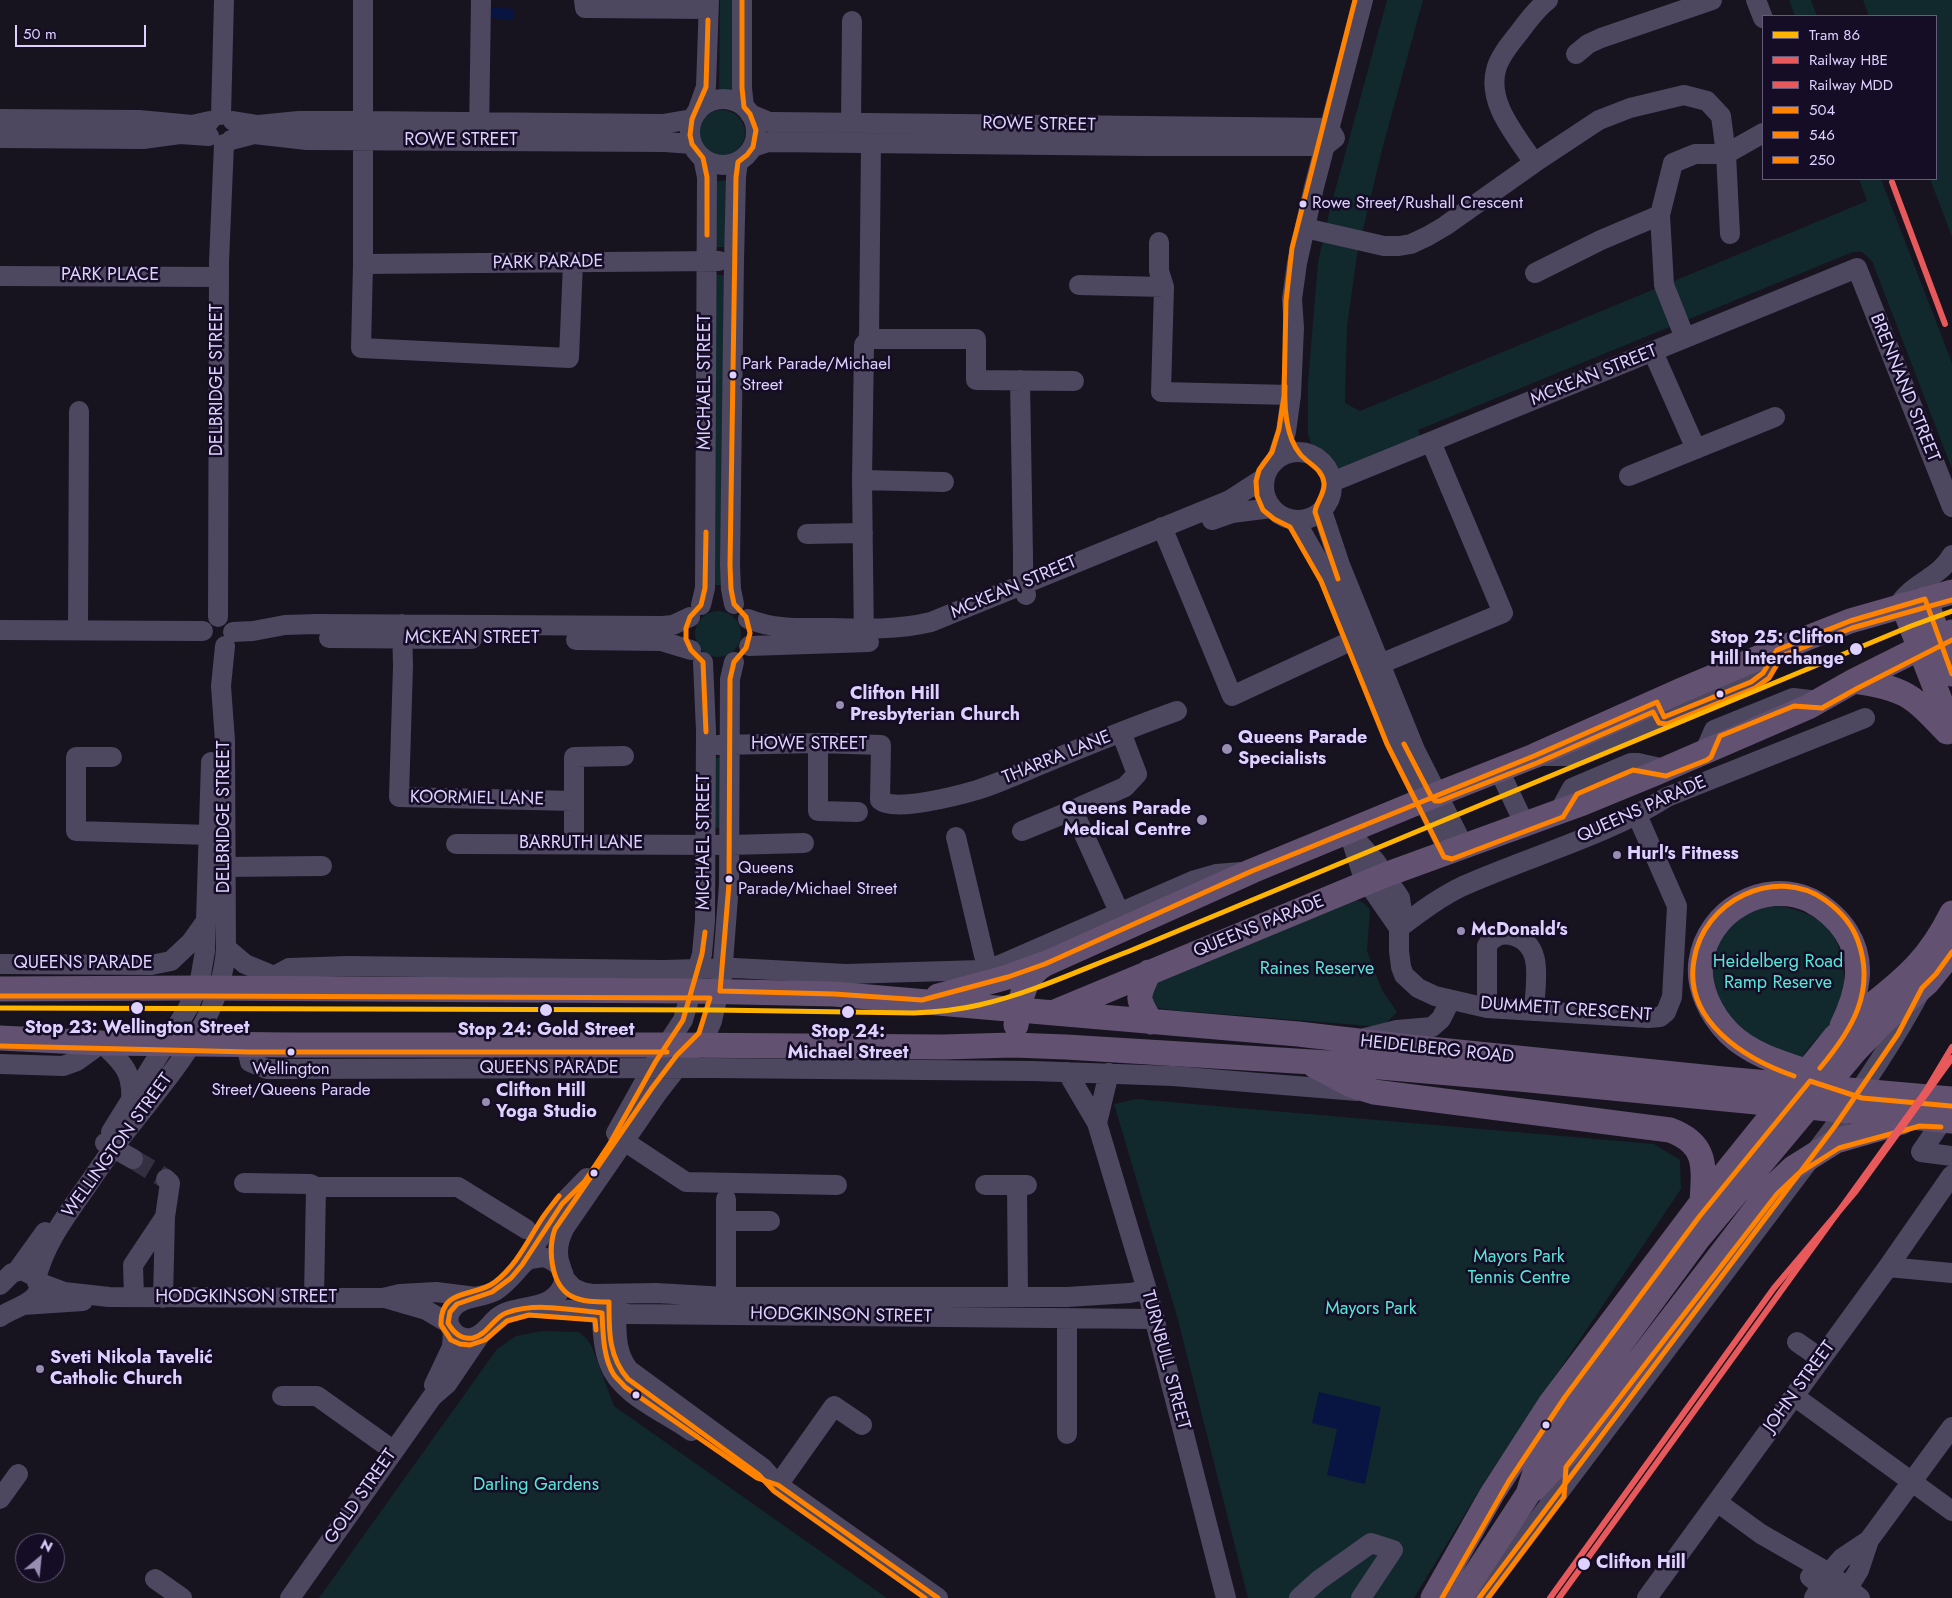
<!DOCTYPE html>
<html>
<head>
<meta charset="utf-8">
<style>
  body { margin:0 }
  #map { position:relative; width:1952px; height:1598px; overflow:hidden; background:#17131f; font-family:Jost,sans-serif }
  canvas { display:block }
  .legend { position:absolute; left:1762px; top:15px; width:175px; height:165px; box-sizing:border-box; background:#150d25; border:1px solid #655b7c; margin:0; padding:6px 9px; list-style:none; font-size:15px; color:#ded1ff }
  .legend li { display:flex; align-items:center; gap:10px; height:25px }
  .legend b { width:25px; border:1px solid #655b7c }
  .north { position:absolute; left:15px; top:1533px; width:50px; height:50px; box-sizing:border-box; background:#150d25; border:1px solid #655b7c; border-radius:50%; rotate:28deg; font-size:14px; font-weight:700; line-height:20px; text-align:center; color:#ded1ff }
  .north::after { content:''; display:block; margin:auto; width:18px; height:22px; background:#988eb1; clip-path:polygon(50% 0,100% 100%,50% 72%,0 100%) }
  .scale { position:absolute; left:15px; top:25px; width:131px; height:22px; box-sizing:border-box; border:2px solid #ded1ff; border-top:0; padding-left:6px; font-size:15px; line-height:18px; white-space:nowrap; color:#ded1ff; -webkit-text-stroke:4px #150d25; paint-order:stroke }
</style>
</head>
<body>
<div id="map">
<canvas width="1952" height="1598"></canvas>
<ul class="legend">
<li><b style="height:6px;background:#ffb500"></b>Tram 86</li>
<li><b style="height:6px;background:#e8595c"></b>Railway HBE</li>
<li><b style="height:6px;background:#e8595c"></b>Railway MDD</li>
<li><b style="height:6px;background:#ff8200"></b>504</li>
<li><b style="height:6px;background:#ff8200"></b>546</li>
<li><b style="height:6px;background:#ff8200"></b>250</li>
</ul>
<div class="north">N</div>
<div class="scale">50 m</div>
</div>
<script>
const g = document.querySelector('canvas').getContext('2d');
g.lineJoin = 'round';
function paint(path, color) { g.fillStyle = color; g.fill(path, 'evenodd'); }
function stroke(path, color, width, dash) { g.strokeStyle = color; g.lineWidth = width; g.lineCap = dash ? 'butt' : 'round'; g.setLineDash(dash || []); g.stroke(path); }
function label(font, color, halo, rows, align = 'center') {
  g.font = font + ' Jost,sans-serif'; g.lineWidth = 5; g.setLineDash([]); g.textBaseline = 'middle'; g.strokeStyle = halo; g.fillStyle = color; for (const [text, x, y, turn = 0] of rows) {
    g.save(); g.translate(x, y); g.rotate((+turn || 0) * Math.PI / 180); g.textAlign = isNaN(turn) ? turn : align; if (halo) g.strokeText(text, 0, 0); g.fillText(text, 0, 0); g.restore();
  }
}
paint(new Path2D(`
  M720 0H734L733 90H719Z
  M1387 0H1423L1382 150 1357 255 1347 327 1345 403 1360 411 1867 201 1859 179H1881L1952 363V469L1872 261 1862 252H1853L1418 430 1423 442 1349 472 1336 467 1326 454 1311 444 1308 434V382L1318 262 1329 213Z
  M1789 0H1811L1817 16H1795Z
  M1863 0H1952V237L1930 179H1936V16H1869Z
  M699 133a23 23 0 1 1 46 0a23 23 0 1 1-46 0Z
  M730 180V247H714V181Z
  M714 275H728V585H712Z
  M695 634a23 23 0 1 1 46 0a23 23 0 1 1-46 0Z
  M711 758H725V828H710Z
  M1349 900C1359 900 1364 901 1370 910L1367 951 1382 990 1397 1012 1382 1027 1170 1010 1159 1008 1152 1004V983Z
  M1779 906C1815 912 1839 927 1843 966 1846 983 1843 999 1835 1015 1828 1031 1810 1042 1802 1058L1762 1044 1729 1018 1719 1002 1711 973 1717 943 1739 917 1762 907Z
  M1136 1099 1654 1144 1680 1160 1681 1189 1485 1481 1414 1598H1248L1178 1320 1114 1104Z
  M542 1331 579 1332 587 1339 592 1347 614 1406 887 1598H319L497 1349 516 1336Z`), '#11282d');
paint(new Path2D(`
  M491 7 514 9V20L491 18Z
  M1319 1392 1381 1407 1365 1484 1327 1475 1337 1429 1312 1423Z`), '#081441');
stroke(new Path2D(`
  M133 1159 166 1179`), '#353041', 20, [20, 10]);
stroke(new Path2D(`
  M363 0V264L361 348 569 358 573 263
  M584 0 585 8 708 9
  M742 0V88L744 107
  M1756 0 1763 18
  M1576 54 1588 44 1601 38 1712 0
  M690 132a33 33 0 1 1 66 0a33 33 0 1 1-66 0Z
  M697 112 706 87 709 0
  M750 114 769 122H775L1329 128
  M221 115 224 0
  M0 119 139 120 192 125 210 121
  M233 121 258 125 299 121H363L663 124 692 119
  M851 123 852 21
  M479 134 481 0
  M0 138 143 139 180 134 209 136
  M231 140 254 134 307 140 665 142 692 144
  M753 147 768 142 1146 146H1325L1335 138 1329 128
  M1534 163C1517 136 1487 104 1496 70 1499 57 1510 44 1518 34 1527 22 1536 9 1548 0
  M1660 215 1664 285 1685 338
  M1305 228 1384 246H1399L1411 244 1428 236 1445 226 1534 163 1599 120 1630 108 1684 95 1707 101 1721 116 1726 154 1730 234
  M1159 242V271L1164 287
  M363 264 719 261
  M1535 273 1601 240 1660 215 1673 163 1695 154H1726L1763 133
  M0 276 219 277
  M1079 285 1164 287 1161 392 1291 395
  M869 339H976V380L1074 381
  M1653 352 1696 449
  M1020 380 1023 556V583L1026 595
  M1264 486a34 34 0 1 1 68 0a34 34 0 1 1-68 0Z
  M1277 458 1286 432 1291 395 1294 328 1292 299 1297 263 1314 187 1363 0
  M1629 476 1775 417
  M862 480 944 482
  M1332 482 1857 268 1952 507
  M1322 511 1340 565 1415 750 1464 847
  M1212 520 1232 513 1271 508
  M1295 520 1328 578 1394 741 1449 852
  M1162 527 1232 696 1353 640
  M807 534 863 533
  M734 604 731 589 730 565 734 261 736 177 738 162
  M701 605 705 588 707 177 703 158
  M1898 606C1911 583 1940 578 1952 555
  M218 617 219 262 224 144
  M748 619C775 630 803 628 831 628 865 629 898 630 931 622L1230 500 1264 478
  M402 624 403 666 399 797 574 801V757L624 756
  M0 630 203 631
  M78 630 79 411
  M233 632 253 631 285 625 316 624 662 626 673 625 690 617
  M329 638 472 639
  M576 640 661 641 691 650
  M864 642 862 480 864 345 869 339 871 143
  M749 646 869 642
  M1380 664 1503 613 1431 442
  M1121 732 1137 774 1125 787 1073 810 1125 925
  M818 743V811L858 812
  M718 745 818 743 881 745 880 800C892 813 960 795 977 790 1002 782 1027 770 1052 760 1093 743 1135 726 1177 711
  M1704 753 1714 730 1793 698 1819 701
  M1537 756H1570L1640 729 1698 702 1751 682 1763 673 1777 650
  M112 757H76V831L210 835
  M1499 770 1524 823
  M1560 810 1572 788 1631 763H1638L1665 769
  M1022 831 1073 810
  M1349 832 1376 862 1400 898 1402 912 1399 928V951L1401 967 1404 975 1418 988 1435 996 1487 1008 1648 1018 1660 1017 1666 1012 1672 997 1677 906 1637 815
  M1350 836 1363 876 1399 928
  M956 837 987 968
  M456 844 730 845 804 843
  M574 844V801
  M226 867 322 866
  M1399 928C1420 912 1440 897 1463 886 1530 856 1606 836 1667 797L1865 718
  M226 948 245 964 274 976
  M0 964 151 965 171 961 191 942 206 921
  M262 988 274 976 289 968 348 966 663 970 735 968 846 974 981 970 1000 965 1195 880 1216 874 1241 872
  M1487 1008V946C1491 938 1500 933 1510 935 1546 942 1535 984 1534 1011
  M1365 1038 1397 1030 1432 1027 1441 1019 1450 1001
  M246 1045 250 1062 267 1069 711 1068 1033 1071 1173 1076 1357 1091
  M0 1064 63 1066 77 1061 102 1043C121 1062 133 1070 131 1100
  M1067 1072 1097 1123 1147 1290 1226 1598
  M1949 1111 1921 1152 1952 1156
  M1097 1123 1109 1073
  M111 1132 188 1008 200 980 205 951 211 762
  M616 1133 656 1061 683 1020 702 954 705 921 706 731 703 662
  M624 1141 686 1182 837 1185
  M105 1143 133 1159
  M244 1183 310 1184 316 1187H458L526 1229
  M985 1185H1027
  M1017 1185 1018 1297
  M726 1221H770
  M543 1257C550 1259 557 1262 561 1269 565 1275 565 1281 562 1287 550 1312 517 1303 498 1317 489 1324 484 1336 471 1338 455 1340 441 1322 453 1308 463 1296 482 1298 495 1291 507 1284 515 1272 525 1262L530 1259Z
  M522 1265 562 1204 587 1178
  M561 1267C555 1253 558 1240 565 1227L658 1092 683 1060 705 1037 712 1021 722 976 729 884 730 679 734 662
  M1888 1267 1952 1273
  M17 1271 45 1232
  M564 1278 573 1288 582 1292 593 1294 656 1293 726 1297H1067L1130 1293 1147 1290
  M36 1279C44 1246 63 1220 82 1193 98 1170 113 1147 131 1125 172 1072 222 1018 226 948L225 741 221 686 225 646
  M37 1282 64 1292 109 1297 383 1298 400 1294 436 1292 476 1297
  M0 1285 12 1273 22 1270 34 1276C52 1300 13 1307 0 1317
  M134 1297 133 1265 165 1217 170 1183 166 1179
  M726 1297V1199
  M163 1298 165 1217
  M314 1298 316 1187
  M388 1299 426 1310 448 1323
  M616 1301C617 1324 613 1351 629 1370L763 1468 778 1485 938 1598
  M609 1304 602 1313C602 1329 603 1347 609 1363 620 1395 665 1412 691 1431
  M23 1305 83 1301
  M528 1307 629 1314 1155 1319
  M1797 1342 1820 1358
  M434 1385 452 1347 453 1331
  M282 1396H317L394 1451
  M1794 1396 1952 1511
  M1067 1434V1318
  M778 1485 834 1406 862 1425
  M0 1499 18 1474
  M1717 1502 1761 1534 1829 1573 1860 1598
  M1810 1577 1838 1598
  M155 1579 182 1598
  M290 1598 432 1397 447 1384 481 1334
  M1299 1598 1319 1580 1371 1543 1393 1550 1361 1598
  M1479 1598 1835 1126C1865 1083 1894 1041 1919 994
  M1647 1598 1888 1267 1952 1175
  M1814 1598 1829 1573 1842 1558 1869 1540 1952 1427
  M1842 1598 1859 1570 1869 1540`), '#4d4760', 20);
stroke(new Path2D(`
  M1925 599 1952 674
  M1903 605 1952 731
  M1854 681C1905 688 1912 695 1947 732
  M1149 972C1137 998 1136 997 1151 1022
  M0 989 198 988 692 991 834 994 1298 1034 1419 1048 1723 1079 1952 1099
  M938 996 1008 977 1043 964
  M1057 1011 1385 875 1583 803 1656 773 1808 707 1854 681 1952 632
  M1016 1025C1020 1002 1023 976 1045 964L1252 871 1438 794 1534 756 1682 690 1777 650 1850 621 1952 592
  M0 1038 102 1043 292 1045H667L943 1047 1013 1045 1066 1047 1345 1064 1519 1079 1952 1121
  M1315 1066 1351 1085 1374 1092 1670 1130C1708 1144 1704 1167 1702 1202
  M1821 1076C1789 1065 1753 1057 1729 1033 1711 1015 1697 987 1701 961 1708 911 1764 879 1810 900 1825 908 1837 918 1846 932 1866 963 1857 995 1842 1026
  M1534 1489 1572 1448 1771 1189 1793 1168 1836 1141 1902 1122
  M1433 1598 1492 1494 1550 1404 1702 1202 1834 1038C1860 1011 1893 992 1918 964 1932 949 1943 931 1952 913
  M1460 1598 1528 1494 1535 1472 1544 1453 1565 1419 1697 1240 1856 1050 1886 1019 1928 982 1952 952`), '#625171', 25);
stroke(new Path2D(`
  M742 0V88L744 107 750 114 756 130 753 147 747 155 738 162 736 177 730 565 731 589 734 604 746 617 750 633 746 648 734 662 730 679 729 884 720 991 834 994 922 1000 1008 977 1045 964 1252 871 1534 756 1657 702 1664 717 1751 682 1763 673 1777 650 1850 621 1925 599 1952 674
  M707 235V177L703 158 692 144 690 135 692 119 706 87 708 20
  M706 532 705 588 701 605 690 617 686 628V639L691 650 703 662 706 732
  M705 932 702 954 683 1020 656 1061 609 1145 585 1181 562 1204 522 1265 511 1278 492 1292 457 1304 450 1312 448 1323C453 1332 461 1340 473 1338 487 1335 493 1318 506 1313 536 1302 571 1310 602 1313 603 1332 603 1358 614 1375 617 1379 622 1383 625 1387L757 1478 778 1485 938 1598
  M1479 1598 1835 1126 1898 1034 1922 988 1936 974 1952 952`), '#ff8200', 5);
stroke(new Path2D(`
  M0 996H198L710 998 699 1033 677 1055 652 1088 555 1229C548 1248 550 1284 571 1296 582 1302 596 1302 609 1302 609 1330 608 1356 628 1379L758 1474 774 1491 925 1598
  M0 1046 250 1052H667
  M1794 1076C1745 1059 1683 1021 1694 960 1703 901 1775 865 1825 900 1839 910 1852 924 1858 941 1876 991 1852 1030 1820 1068
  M559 1196C553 1204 546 1212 541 1220 527 1242 516 1266 495 1282 474 1298 440 1287 441 1325L451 1340 460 1344 470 1345 485 1340 507 1321 529 1315 595 1320 596 1330
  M1442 1598 1509 1481 1565 1397 1699 1217 1810 1081 1862 1098 1951 1106
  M1488 1598 1564 1497 1566 1467 1777 1194 1798 1174 1839 1148 1920 1126 1941 1127`), '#ff8200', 5);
stroke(new Path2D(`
  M1355 0 1292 248 1286 301 1284 396 1279 429 1272 452 1259 470 1256 481 1257 496 1263 510 1274 519 1290 527 1321 581 1387 744 1444 857 1452 859 1563 817 1577 794 1633 770 1666 776 1707 760 1711 757 1720 736 1794 706 1822 708 1858 688 1952 640
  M1285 386C1284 407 1286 437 1300 454 1308 464 1322 468 1324 483 1325 494 1316 502 1315 512L1338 579
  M1404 744 1432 798 1435 801H1440L1537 763 1653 712 1659 723 1667 724 1755 688 1769 678 1782 656 1852 628 1952 600`), '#ff8200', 5);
stroke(new Path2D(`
  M1550 1598 1774 1288 1856 1191 1952 1058`), '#e8595c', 6);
stroke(new Path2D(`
  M1892 182 1945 324
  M1559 1598 1925 1092 1952 1047`), '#e8595c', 6);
stroke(new Path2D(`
  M0 1008 715 1010 914 1013C936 1012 958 1010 979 1005 1032 993 1082 969 1132 950L1911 626 1952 611`), '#ffb500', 5);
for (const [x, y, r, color] of [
  [1303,204,4.5,"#ded1ff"],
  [733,375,4.5,"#ded1ff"],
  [1856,649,7,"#ded1ff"],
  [1720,694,4.5,"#ded1ff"],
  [840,705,5,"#988eb1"],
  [1227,749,6,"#988eb1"],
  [1202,820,6,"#988eb1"],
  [1617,855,5,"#988eb1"],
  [729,879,4.5,"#ded1ff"],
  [1461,931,5,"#988eb1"],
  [137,1008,7,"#ded1ff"],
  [546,1010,7,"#ded1ff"],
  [848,1012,7,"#ded1ff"],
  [291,1052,4.5,"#ded1ff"],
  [486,1102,5,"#988eb1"],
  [594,1173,4.5,"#ded1ff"],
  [40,1369,5,"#988eb1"],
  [636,1395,4.5,"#ded1ff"],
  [1546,1425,4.5,"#ded1ff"],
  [1584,1564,7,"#ded1ff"]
]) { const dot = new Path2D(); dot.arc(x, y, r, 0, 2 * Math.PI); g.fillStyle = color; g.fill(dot); stroke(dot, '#150d25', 2); }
label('17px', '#ded1ff', '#150d25', [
  ["Rowe Street/Rushall Crescent",1312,204],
  ["Park Parade/Michael",742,365],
  ["Street",742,386],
  ["Queens",738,869],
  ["Parade/Michael Street",738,890],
  ["Wellington",291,1070,"center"],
  ["Street/Queens Parade",291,1091,"center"]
], 'left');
label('18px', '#ded1ff', '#150d25', [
  ["ROWE STREET",1039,125,1],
  ["ROWE STREET",461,141],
  ["PARK PARADE",548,263,-1],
  ["PARK PLACE",110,276],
  ["MCKEAN STREET",1594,376,-22],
  ["DELBRIDGE STREET",218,380,-90],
  ["MICHAEL STREET",706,382,-90],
  ["BRENNAND STREET",1904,388,68],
  ["MCKEAN STREET",1014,588,-23],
  ["MCKEAN STREET",472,639],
  ["HOWE STREET",809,745],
  ["THARRA LANE",1057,758,-22],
  ["KOORMIEL LANE",477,799,1],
  ["QUEENS PARADE",1642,810,-24],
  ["DELBRIDGE STREET",225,817,-90],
  ["MICHAEL STREET",705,842,-90],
  ["BARRUTH LANE",581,844],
  ["QUEENS PARADE",1259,927,-22],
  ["QUEENS PARADE",83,964],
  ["DUMMETT CRESCENT",1566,1010,4],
  ["HEIDELBERG ROAD",1437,1050,6],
  ["QUEENS PARADE",549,1069],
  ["WELLINGTON STREET",118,1146,-54],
  ["HODGKINSON STREET",246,1298],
  ["HODGKINSON STREET",841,1316,1],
  ["TURNBULL STREET",1165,1360,75],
  ["JOHN STREET",1800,1387,-54],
  ["GOLD STREET",361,1497,-55]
]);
label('bold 18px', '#ded1ff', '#150d25', [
  ["Stop 25: Clifton",1844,639,"right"],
  ["Hill Interchange",1844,660,"right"],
  ["Stop 23: Wellington Street",137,1029],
  ["Stop 24: Gold Street",546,1031],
  ["Stop 24:",848,1033],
  ["Michael Street",848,1054],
  ["Clifton Hill",1596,1564,"left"]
]);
label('bold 18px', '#ded1ff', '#150d25', [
  ["Clifton Hill",850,695],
  ["Presbyterian Church",850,716],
  ["Queens Parade",1238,739],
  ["Specialists",1238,760],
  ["Queens Parade",1191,810,"right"],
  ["Medical Centre",1191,831,"right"],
  ["Hurl's Fitness",1627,855],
  ["McDonald's",1471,931],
  ["Clifton Hill",496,1092],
  ["Yoga Studio",496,1113],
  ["Sveti Nikola Tavelić",50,1359],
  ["Catholic Church",50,1380]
], 'left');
label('18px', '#57e5d8', '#150d25', [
  ["Heidelberg Road",1778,963],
  ["Ramp Reserve",1778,984],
  ["Raines Reserve",1317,970],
  ["Mayors Park",1519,1258],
  ["Tennis Centre",1519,1279],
  ["Mayors Park",1371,1310],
  ["Darling Gardens",536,1486]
]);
</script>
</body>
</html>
